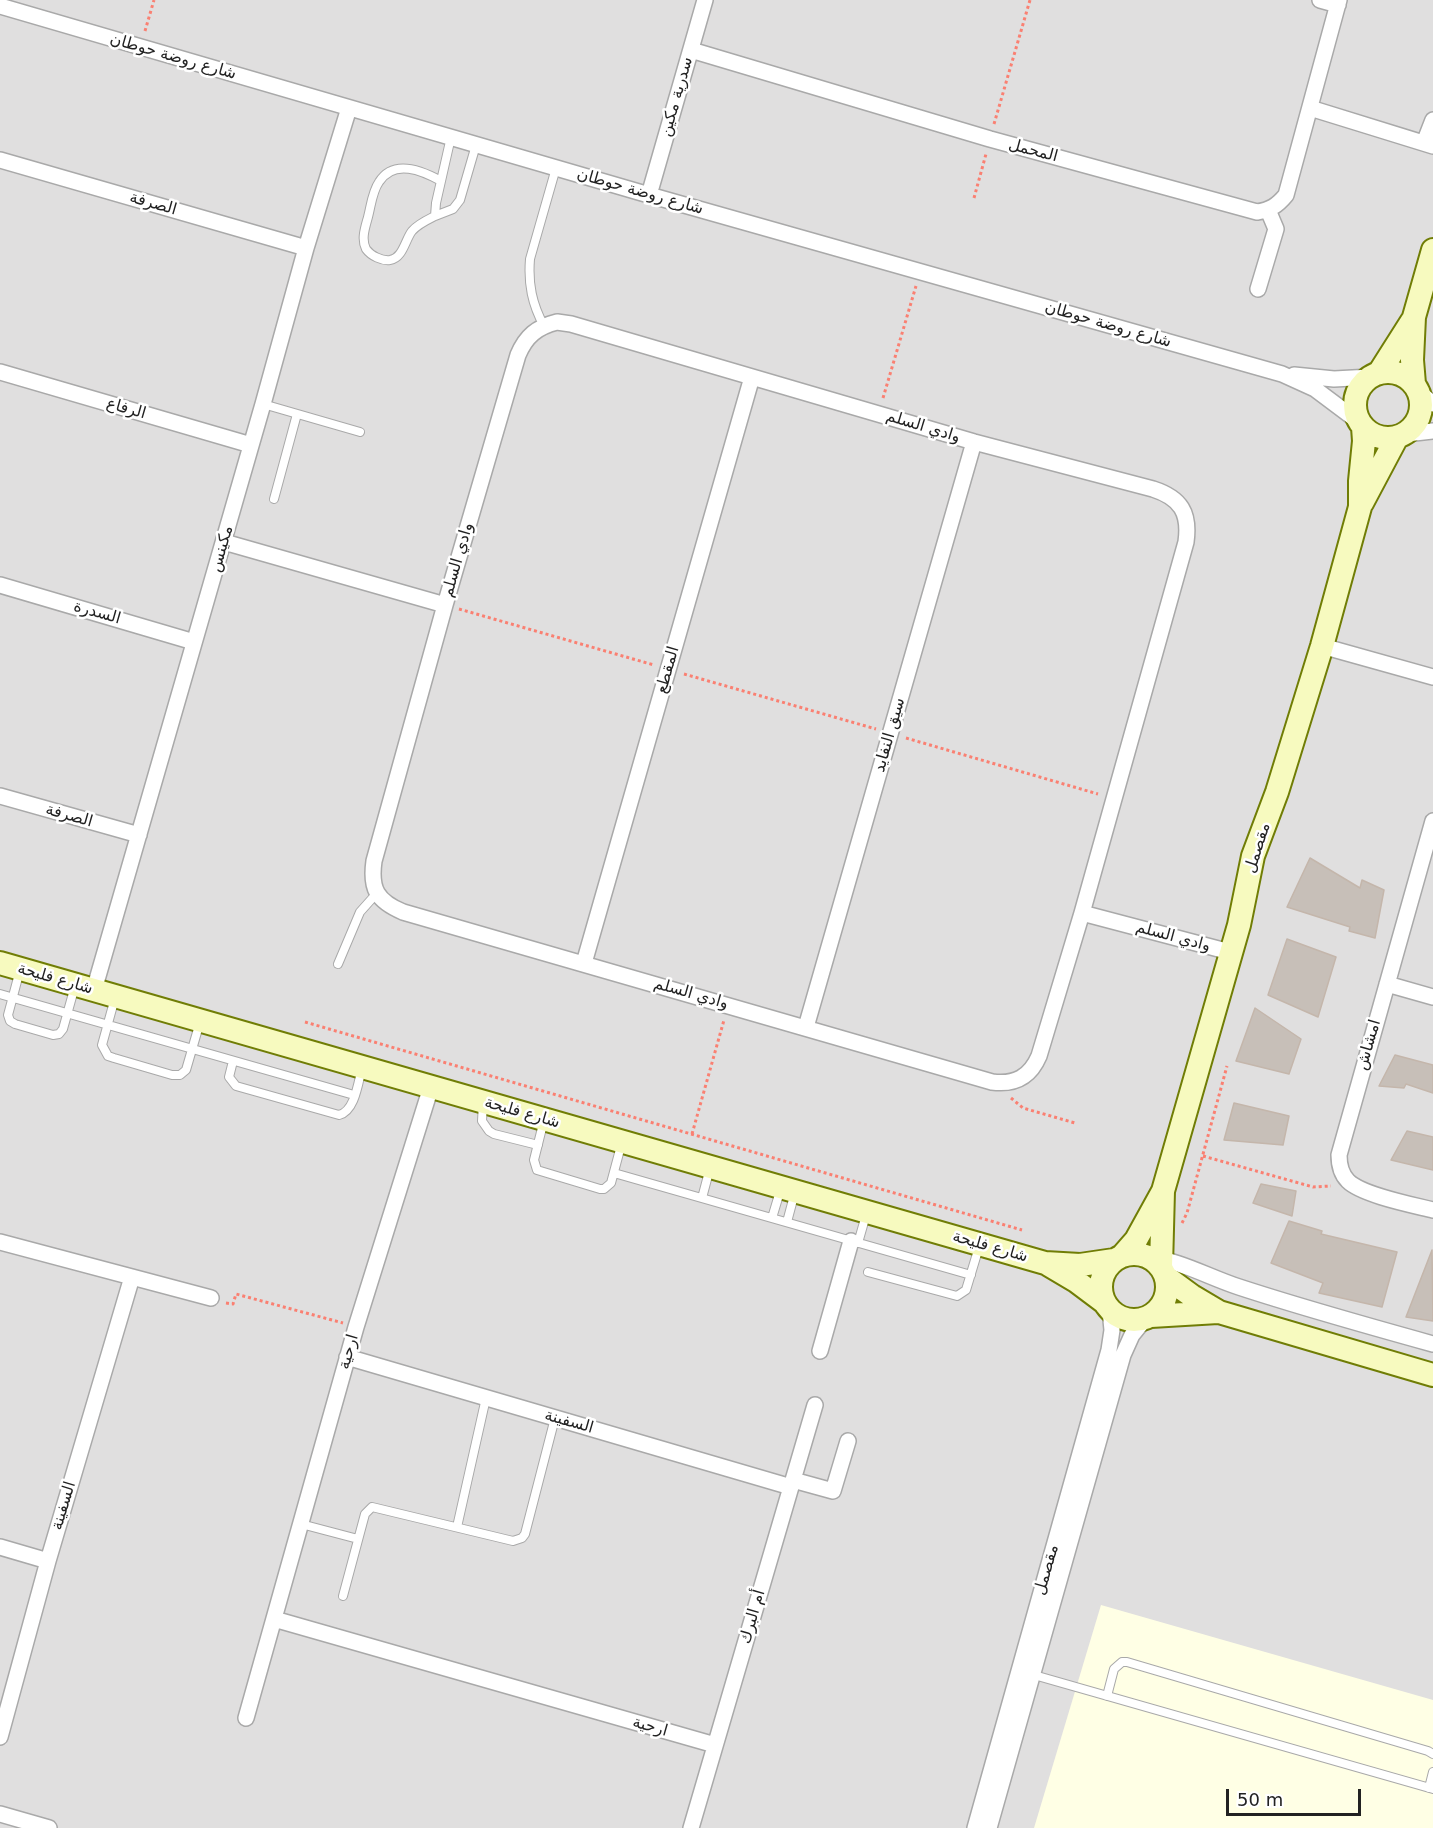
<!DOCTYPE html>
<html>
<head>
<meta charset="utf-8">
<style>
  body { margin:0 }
  #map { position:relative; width:1433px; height:1828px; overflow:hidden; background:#f2efe9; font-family:"DejaVu Sans",sans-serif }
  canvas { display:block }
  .scale { position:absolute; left:1226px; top:1789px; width:135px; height:27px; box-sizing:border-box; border:3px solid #222; border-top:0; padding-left:8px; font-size:18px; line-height:21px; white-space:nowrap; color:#222; -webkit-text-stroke:4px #fff; paint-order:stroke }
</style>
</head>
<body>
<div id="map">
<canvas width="1433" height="1828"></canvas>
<div class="scale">50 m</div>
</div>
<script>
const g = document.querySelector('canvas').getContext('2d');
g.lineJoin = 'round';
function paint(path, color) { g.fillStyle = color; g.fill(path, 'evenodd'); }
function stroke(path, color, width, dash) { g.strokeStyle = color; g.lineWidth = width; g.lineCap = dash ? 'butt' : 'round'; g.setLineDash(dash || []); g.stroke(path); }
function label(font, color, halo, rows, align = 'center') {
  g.font = font + ' "DejaVu Sans",Cairo,sans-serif'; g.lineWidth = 5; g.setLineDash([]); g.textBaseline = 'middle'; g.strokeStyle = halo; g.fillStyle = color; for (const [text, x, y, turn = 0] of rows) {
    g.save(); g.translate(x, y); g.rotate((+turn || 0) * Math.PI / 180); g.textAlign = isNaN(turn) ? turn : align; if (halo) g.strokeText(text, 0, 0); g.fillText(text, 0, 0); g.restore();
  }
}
paint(new Path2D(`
  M0 0H1433V1828H0Z`), '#e0dfdf');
paint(new Path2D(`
  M1101 1605 1433 1700V1828H1034Z`), '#ffffe5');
const building = new Path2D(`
  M1310 858 1360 888 1362 880 1384 890 1375 938 1349 931 1350 927 1287 907Z
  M1287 939 1336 957 1318 1017 1268 995Z
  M1255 1008 1301 1039 1289 1074 1236 1061Z
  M1395 1055 1433 1065V1093L1406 1084 1404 1088 1379 1086Z
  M1234 1103 1289 1116 1283 1145 1224 1140Z
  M1407 1131 1433 1137V1170L1391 1160Z
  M1261 1184 1296 1191 1292 1216 1253 1203Z
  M1289 1221 1322 1231 1321 1234 1397 1252 1382 1307 1319 1293 1323 1283 1271 1263Z
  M1432 1250 1433 1321 1406 1317Z`);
paint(building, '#c7bfb8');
stroke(building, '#c4b6ab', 1.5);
const lane = new Path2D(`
  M451 137 436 203 435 216 453 209 460 200 476 145
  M435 216C427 220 418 224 412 231 405 240 403 258 390 260 382 261 371 256 366 249 361 239 365 228 368 217 371 206 372 192 379 182 394 158 423 171 441 181
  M544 326C532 304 528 284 530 259L556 168
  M263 404 360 432
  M274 499 297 414
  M338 964 360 912 377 893
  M20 970 8 1015 10 1021 15 1024 53 1035 59 1034 63 1029 75 986
  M0 994 354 1095
  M115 998 102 1045 108 1056 114 1058 172 1075H180L186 1070 200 1022
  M233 1061 229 1077 236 1086 339 1115C355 1111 358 1083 362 1068
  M483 1103 482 1121 489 1131 494 1134 538 1145
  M544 1120 534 1160 537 1170 600 1189H604L611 1183 622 1142
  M614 1173 971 1275
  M702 1198 710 1168
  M772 1218 781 1188
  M787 1222 795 1192
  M858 1243 866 1215
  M868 1272 957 1296 966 1290 979 1247
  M301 1524 358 1539
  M457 1527 486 1398
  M343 1596 365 1514 372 1507 513 1541 522 1538 525 1534 555 1418
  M1034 1675 1433 1789
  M1107 1696 1114 1669 1122 1662H1127L1428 1751 1433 1754
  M1429 1788 1433 1772`);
const street = new Path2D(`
  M1320 0 1338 5
  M0 6 649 195 1282 374 1315 389 1359 422
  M691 50 990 139 1257 212C1270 210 1277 206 1286 195L1339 0
  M1310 108 1433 146
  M1424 143 1433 120
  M0 160 306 248
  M649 195 705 0
  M1258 289 1276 229 1268 210
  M557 322 571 324 974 442 1153 489C1181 498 1190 513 1186 542L1082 913 1039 1056C1030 1077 1015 1085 992 1082L403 912C377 901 370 889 374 861L445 605 518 355C526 336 537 327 557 322Z
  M0 372 251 445
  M1294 375 1334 379 1371 377
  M1419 392 1433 404
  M1406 434 1433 431
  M224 542 445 605
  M0 585 194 642
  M1322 646 1433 677
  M0 796 139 835
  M1433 821 1339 1155C1339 1165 1341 1174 1348 1181 1362 1195 1413 1205 1433 1210
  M1082 913 1230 952
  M584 963 752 377
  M1387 984 1433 997
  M94 990 263 404 306 248 349 108
  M806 1027 974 442
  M0 1242 211 1298
  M1147 1257C1180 1260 1208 1277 1239 1287 1303 1308 1368 1326 1433 1344
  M820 1351 851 1241
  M347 1357 791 1487
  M793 1480 833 1491 848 1441
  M0 1547 48 1561
  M274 1619 715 1745
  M246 1718 356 1327 431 1087
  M0 1737 48 1561 132 1277
  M0 1814 49 1828
  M691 1828 815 1405
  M975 1828 1109 1350 1112 1330 1110 1310
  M989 1828 1123 1355 1132 1335 1145 1319`);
const secondary = new Path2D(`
  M1355 405a33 33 0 1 1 66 0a33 33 0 1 1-66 0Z
  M1379 373 1412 321
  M1414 384 1412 360 1414 317 1433 250
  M1362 503 1397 437
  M0 963 1045 1263 1080 1265 1114 1260
  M1101 1287a33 33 0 1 1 66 0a33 33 0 1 1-66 0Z
  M1122 1256 1136 1240 1163 1191 1239 925 1253 856 1277 792 1322 646 1360 507V481L1364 441 1363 427
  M1049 1265 1076 1281 1104 1302
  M1161 1267 1163 1191
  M1166 1277 1192 1296 1219 1312 1433 1375
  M1151 1316 1218 1312`);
stroke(lane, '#a9a9a9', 10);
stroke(street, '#a9a9a9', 18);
stroke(secondary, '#707d05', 26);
stroke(new Path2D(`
  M145 31 154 0
  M994 124 1030 0
  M974 198 986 154
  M883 398 916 286
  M459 609 654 665
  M684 674 876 729
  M906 738 1098 794
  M305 1022 1022 1230
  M1011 1098 1023 1108 1075 1123
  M692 1134 724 1020
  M1203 1156 1313 1187 1331 1186
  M1182 1223 1187 1213 1227 1066
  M226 1303 233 1304 236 1294 343 1323`), '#fa8072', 3, [3, 3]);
stroke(lane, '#fff', 8);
stroke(street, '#fff', 15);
stroke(secondary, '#f7fabf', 22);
label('16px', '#222', '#fff', [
  ["شارع روضة حوطان",173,57,16],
  ["سدرية مكين",677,97,-74],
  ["المحمل",1033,151,15],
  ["شارع روضة حوطان",640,192,16],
  ["الصرفة",153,204,16],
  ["شارع روضة حوطان",1108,325,16],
  ["الرفاع",126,409,16],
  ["وادي السلم",923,427,17],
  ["مكينس",222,549,-74],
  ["وادي السلم",458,560,-74],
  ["السدرة",97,613,16],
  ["المقطع",668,670,-74],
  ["سيق النفايد",890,735,-74],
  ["الصرفة",69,816,16],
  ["مقصمل",1258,848,-72],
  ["وادي السلم",1173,937,15],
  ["شارع فليحة",55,979,16],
  ["وادي السلم",691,994,16],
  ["امشاش",1369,1045,-74],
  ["شارع فليحة",522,1113,16],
  ["شارع فليحة",990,1247,16],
  ["ارحية",349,1352,-74],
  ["السفينة",569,1422,16],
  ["السفينة",64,1506,-73],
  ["مقصمل",1047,1570,-74],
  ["أم البرك",753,1617,-74],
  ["ارحية",650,1727,16]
]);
</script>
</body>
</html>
